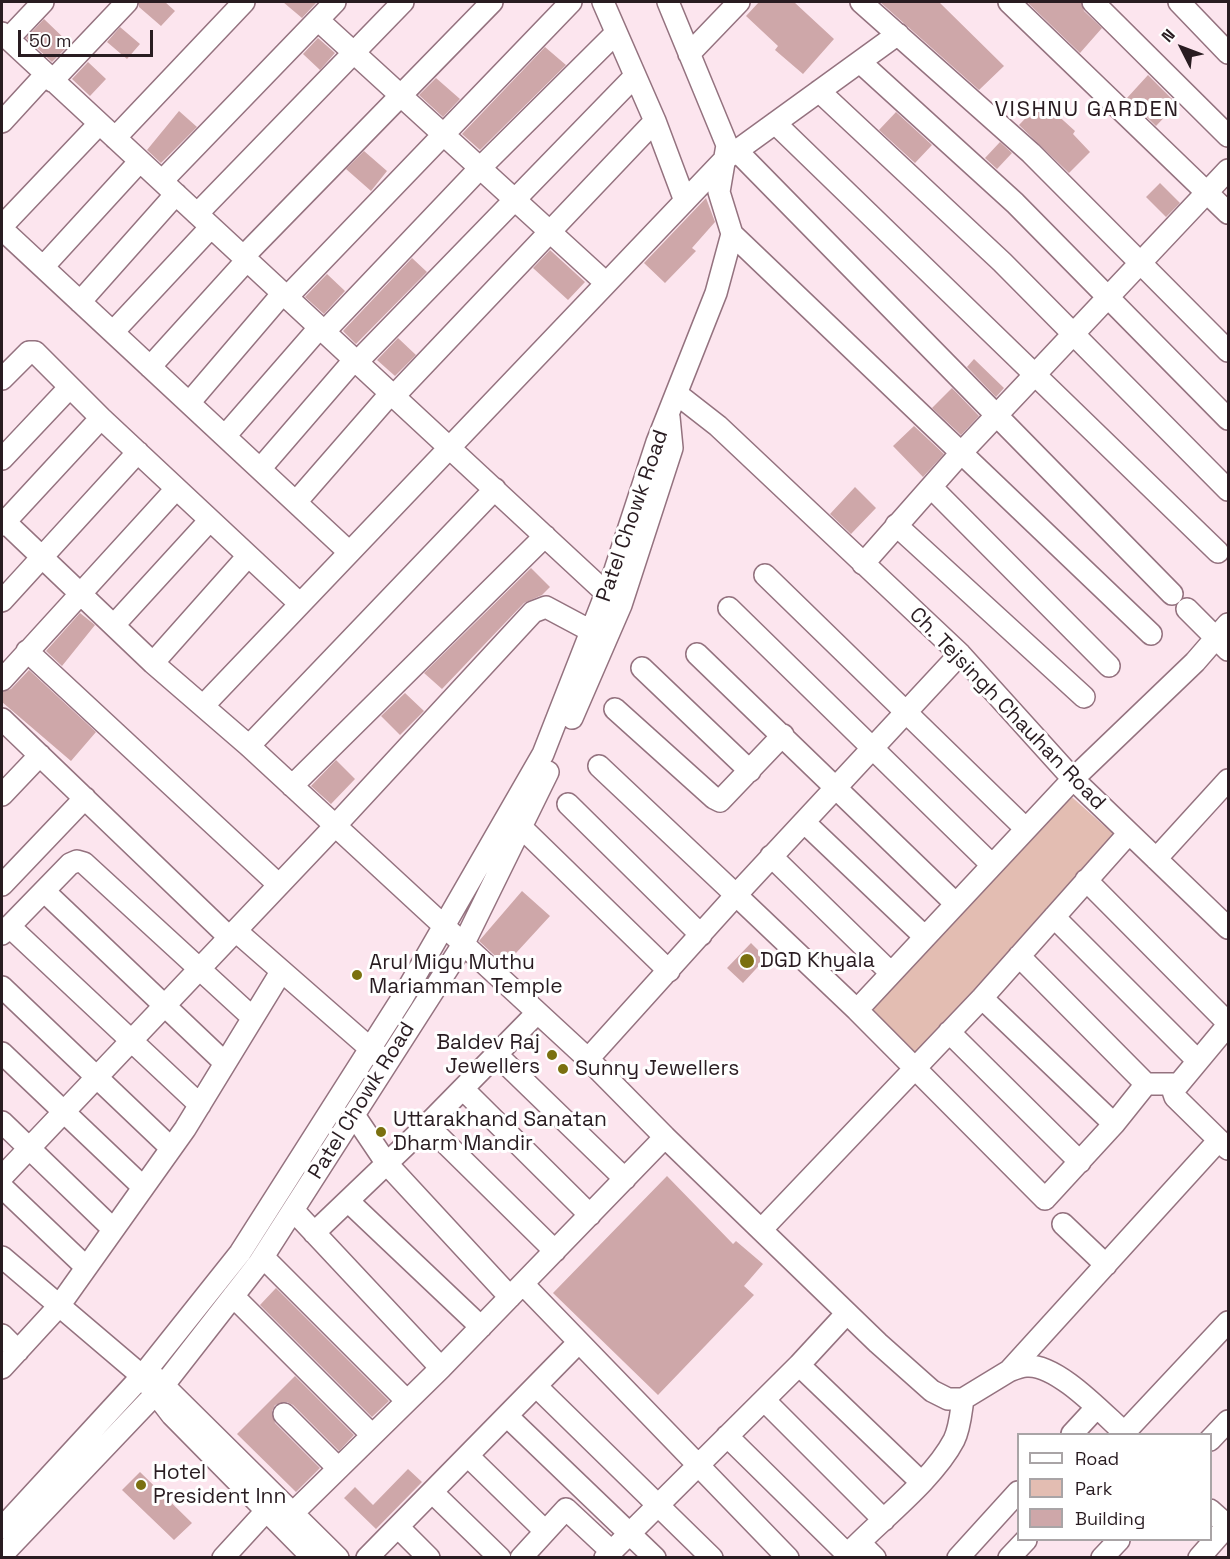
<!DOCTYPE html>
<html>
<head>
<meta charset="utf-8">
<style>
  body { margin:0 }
  #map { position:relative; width:1230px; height:1559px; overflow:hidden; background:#fce5ee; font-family:"Space Grotesk",sans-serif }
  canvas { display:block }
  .frame { position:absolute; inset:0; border:3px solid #291c21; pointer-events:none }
  .legend { position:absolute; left:1017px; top:1433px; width:195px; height:108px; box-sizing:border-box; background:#fff; border:2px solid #a9a4a6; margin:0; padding:8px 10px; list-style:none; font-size:18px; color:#291c21 }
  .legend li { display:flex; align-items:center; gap:12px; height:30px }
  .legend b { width:30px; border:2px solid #a9a4a6 }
  .north { position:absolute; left:1152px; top:18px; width:60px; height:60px; -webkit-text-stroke:4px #fff; paint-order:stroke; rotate:312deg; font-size:16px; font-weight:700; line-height:24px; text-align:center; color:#291c21 }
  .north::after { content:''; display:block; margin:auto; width:21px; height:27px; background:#291c21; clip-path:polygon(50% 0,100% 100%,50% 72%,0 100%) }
  .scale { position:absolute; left:18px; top:30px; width:135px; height:27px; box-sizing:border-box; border:3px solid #291c21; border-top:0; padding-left:8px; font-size:18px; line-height:21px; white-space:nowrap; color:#291c21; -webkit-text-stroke:4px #fff; paint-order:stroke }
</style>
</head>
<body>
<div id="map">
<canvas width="1230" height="1559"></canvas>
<div class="frame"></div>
<ul class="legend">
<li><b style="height:8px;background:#fff"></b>Road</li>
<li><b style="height:16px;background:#e3bdb2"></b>Park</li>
<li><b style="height:16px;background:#cea7a9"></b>Building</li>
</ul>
<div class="north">N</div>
<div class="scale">50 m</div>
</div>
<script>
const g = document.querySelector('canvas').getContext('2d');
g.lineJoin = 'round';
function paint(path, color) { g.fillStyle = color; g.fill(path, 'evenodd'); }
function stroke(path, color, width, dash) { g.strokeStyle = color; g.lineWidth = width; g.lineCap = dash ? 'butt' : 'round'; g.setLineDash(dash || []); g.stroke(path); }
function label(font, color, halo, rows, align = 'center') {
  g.font = font + ' "Space Grotesk",sans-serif'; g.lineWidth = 6; g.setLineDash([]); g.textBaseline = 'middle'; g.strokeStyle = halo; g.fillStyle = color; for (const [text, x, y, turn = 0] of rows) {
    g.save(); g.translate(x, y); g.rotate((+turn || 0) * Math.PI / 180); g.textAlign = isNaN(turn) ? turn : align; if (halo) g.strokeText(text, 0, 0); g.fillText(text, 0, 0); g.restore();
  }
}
paint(new Path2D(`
  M1064 790 1121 841 921 1066 866 1013Z`), '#e3bdb2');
paint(new Path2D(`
  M139 2H165L175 11 161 26 139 7Z
  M283 2H315L316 3 302 18Z
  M759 2H794L834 39 803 74 775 50 778 46 746 16Z
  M880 2H939L1004 66 979 90Z
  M1027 2H1081L1084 11 1102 28 1080 53Z
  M44 19 70 44 52 62 26 38Z
  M120 27 140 44 127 59 107 42Z
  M318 38 335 53 320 70 303 54Z
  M545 47 566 65 480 150 462 134Z
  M88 62 106 79 90 96 72 79Z
  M1148 75 1177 104 1156 126 1127 98Z
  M436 78 460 99 443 117 419 95Z
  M1042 101 1075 131 1073 134 1090 152 1069 173 1019 125Z
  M179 111 197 127 161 163 147 150Z
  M896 112 932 145 915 163 879 130Z
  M1000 142 1012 153 997 169 985 158Z
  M364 151 387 171 371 191 346 169Z
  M1160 183 1180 203 1166 217 1146 197Z
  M706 198 715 222 692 248 696 251 665 283 644 263Z
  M550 250 585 282 568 300 533 268Z
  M412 258 427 272 356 344 343 331Z
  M327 274 345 291 324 314 305 297Z
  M398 338 416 355 395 376 377 360Z
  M974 359 1004 388 996 397 967 367Z
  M952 388 979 416 961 435 932 408Z
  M914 426 944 454 923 477 893 446Z
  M855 487 876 508 851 534 830 514Z
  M531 568 550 587 542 595 524 603 442 689 424 673Z
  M80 613 95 625 62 666 46 651Z
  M29 670 96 732 71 761 2 702V692L11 689Z
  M405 693 424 711 400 735 381 716Z
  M336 760 355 779 331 804 311 786Z
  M522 891 550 916 505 965 479 941Z
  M751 943 766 958 743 983 727 968Z
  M667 1176 733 1244 736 1241 763 1264 744 1286 754 1295 658 1395 553 1293Z
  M276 1288 389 1401 372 1417 260 1305Z
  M295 1376 354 1435 339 1451 293 1405 287 1402 275 1405 272 1411 275 1423 320 1468 296 1492 237 1434Z
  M408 1469 422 1482 376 1529 344 1498 355 1487 373 1505Z
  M140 1472 192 1523 174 1540 122 1490Z`), '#cea7a9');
const minor = new Path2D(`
  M603 2 655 121 685 201
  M861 2 1031 153 1228 351
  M1009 2 1228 213
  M1093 2 1228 136
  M1179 2 1228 53
  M318 20 606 283
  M2 33 606 593
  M8 39 43 2
  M689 54 739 2
  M860 62 1015 203 1228 419
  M52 81 127 2
  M819 91 1002 262 1228 490
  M2 122 46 74
  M775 123 1218 552
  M99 124 5 223 4 231 348 551
  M115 138 244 2
  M737 151 1172 594
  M162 181 335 2
  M197 214 403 2
  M732 234 1151 634
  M243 257 492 2
  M43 267 140 161
  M287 297 571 2
  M80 302 176 194
  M113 332 211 227
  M324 332 480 168 615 34
  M357 362 635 76
  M150 367 247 260
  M2 379 29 352H35L101 418 299 603
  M677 394 718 426 960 654 1073 779 1228 928
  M394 396 655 121
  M189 403 283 293
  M225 436 320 327
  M2 459 69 388
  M260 469 355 359
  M931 487 1109 666
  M296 502 391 393
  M2 519 153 663 249 746 588 1059 665 1137 878 1343 932 1391 948 1399H963L1009 1371 1219 1140
  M2 525 101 418
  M896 525 1084 697
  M863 564 961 453 1228 170
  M765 575 1026 829
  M2 601 138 452
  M729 608 992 865
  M1187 609 1228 650
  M114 625 210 520
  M27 651 279 885
  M697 654 956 904
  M960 654 736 895 857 1010 1045 1199 1114 1124 1146 1084H1178
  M153 663 248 556
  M642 668 750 771
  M2 680 176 489
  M203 706 724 160 898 34
  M615 709 714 798 720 801 783 735
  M572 718 621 605 672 448 669 417
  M2 719 229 937
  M249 746 495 489
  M292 786 545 536
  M2 795 40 755
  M568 804 701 935
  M804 822 925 937
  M521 827 669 971
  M771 856 891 973
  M1156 859 1228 780
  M1086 880 1228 1023
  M2 885 85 798
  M44 891 225 1063
  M1054 917 1198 1061
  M9 926 200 1105
  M236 931 380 1057
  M2 934 70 864 77 861 84 863 253 1018
  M1019 956 1146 1084
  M2 987 171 1148
  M982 998 1114 1124
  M857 1010 1073 779 1195 662 1228 624
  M1228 1025 1173 1091 1175 1097 1228 1149
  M949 1032 1080 1162
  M2 1053 143 1187
  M497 1055 625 1179
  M588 1059 736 895 599 766
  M463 1089 590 1215
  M354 1115 387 1164 510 1297
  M2 1122 113 1229
  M427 1125 555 1251
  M2 1177 335 826 533 612 546 607 591 631
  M2 1187 86 1267
  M348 1201 481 1327
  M293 1210 441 1368
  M1063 1224 1106 1265
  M761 1230 982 998 1129 833
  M314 1233 427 1125 537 1013
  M2 1257 142 1376 172 1415 313 1558
  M263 1257 407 1401
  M523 1284 788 1558
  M233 1296 372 1435
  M2 1335 18 1351
  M799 1365 921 1482
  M2 1368 59 1306 185 1129 281 972
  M1009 1371C1014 1369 1021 1366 1027 1366 1058 1364 1104 1415 1126 1434
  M156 1378 338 1558
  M536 1386 712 1558
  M764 1400 884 1520
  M284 1414 338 1468
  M507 1416 655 1558
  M1072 1434 1096 1408
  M1123 1434 1228 1322
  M727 1436 847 1554
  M1210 1440 1228 1421
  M468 1456 545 1531
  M432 1492 500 1558
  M1210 1510 1228 1526
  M294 1512 441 1368 665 1137
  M398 1527 429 1558
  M2 1528 142 1376 240 1253 403 997 543 754 615 570 657 442 716 293 732 234 719 192 727 145 668 2
  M860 1543 875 1558
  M2 1555 163 1386 259 1263 464 943 548 772
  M223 1558 267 1510
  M367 1558 579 1342
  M521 1558 566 1509 611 1551
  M605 1558 799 1365 847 1313
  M844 1558C876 1523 932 1482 954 1440 960 1428 961 1412 963 1399
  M958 1558 1018 1492
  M1009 1558 1026 1540
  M1102 1558 1119 1540
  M1199 1558 1228 1525`);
stroke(minor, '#94727f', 24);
stroke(minor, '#fff', 21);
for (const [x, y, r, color] of [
  [747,961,8,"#7a700f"],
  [357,975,6,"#7a700f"],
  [552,1055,6,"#7a700f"],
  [563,1069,6,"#7a700f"],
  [381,1132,6,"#7a700f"],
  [141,1485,6,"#7a700f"]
]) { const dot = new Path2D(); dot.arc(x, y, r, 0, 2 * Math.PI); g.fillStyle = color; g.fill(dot); stroke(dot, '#fff', 2); }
label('21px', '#291c21', '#fff', [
  ["Patel Chowk Road",633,516,-71],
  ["Ch. Tejsingh Chauhan Road",1007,709,46],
  ["Patel Chowk Road",362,1101,-58]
]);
label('21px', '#291c21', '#fff', [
  ["DGD Khyala",760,961],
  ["Arul Migu Muthu",369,963],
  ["Mariamman Temple",369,987],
  ["Baldev Raj",540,1043,"right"],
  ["Jewellers",540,1067,"right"],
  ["Sunny Jewellers",575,1069],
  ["Uttarakhand Sanatan",393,1120],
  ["Dharm Mandir",393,1144],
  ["Hotel",153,1473],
  ["President Inn",153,1497]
], 'left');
g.letterSpacing = '1.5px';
label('22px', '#291c21', '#fff', [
  ["VISHNU GARDEN",1087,110]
]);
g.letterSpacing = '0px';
</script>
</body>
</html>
